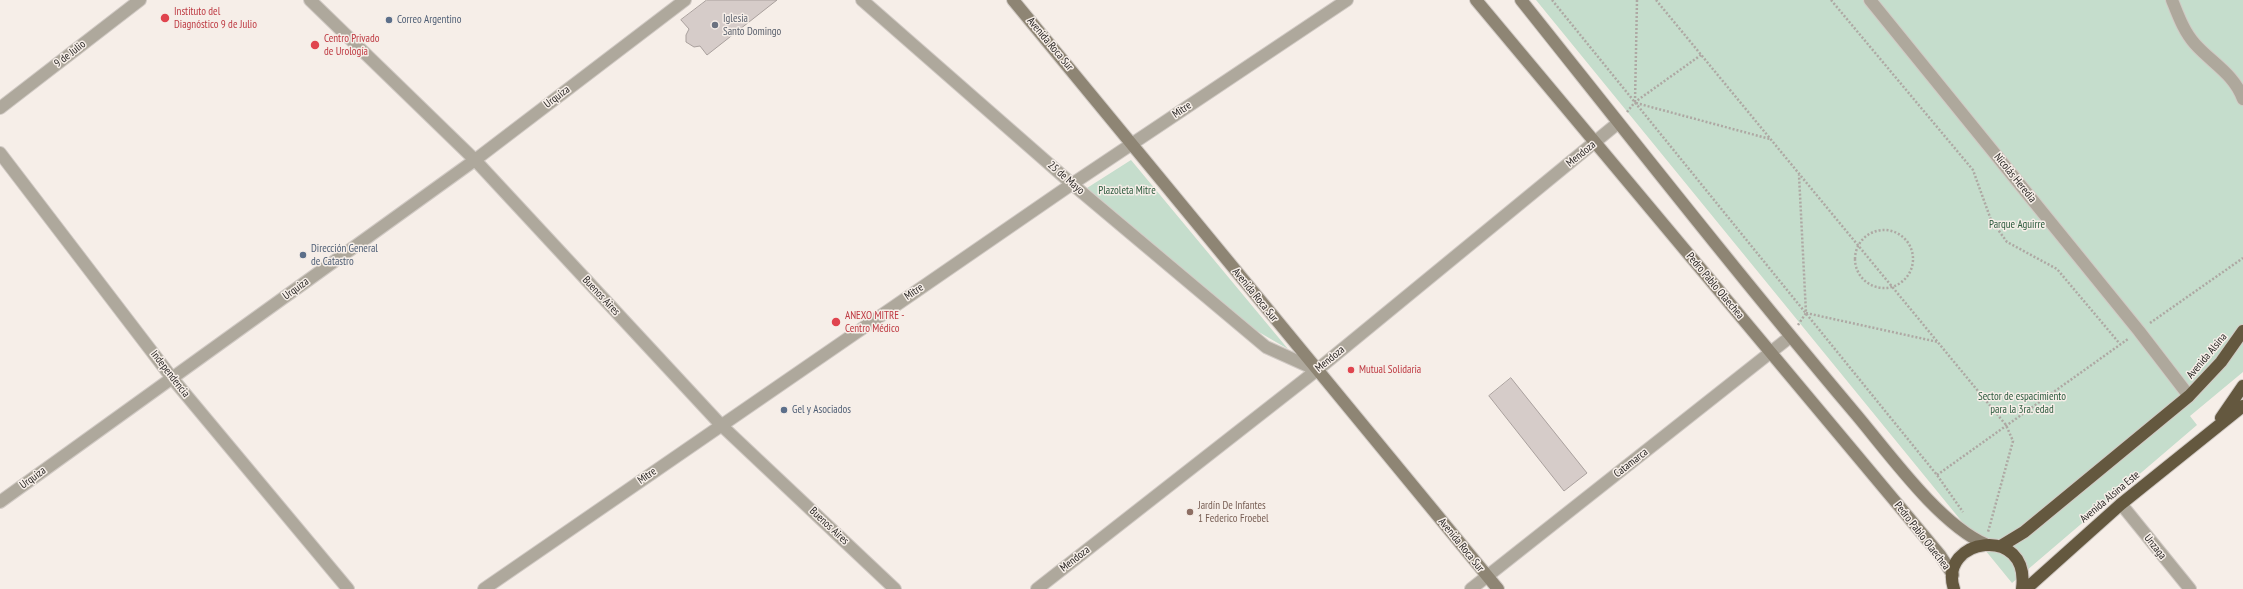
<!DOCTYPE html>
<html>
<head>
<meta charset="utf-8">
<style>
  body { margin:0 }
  canvas { display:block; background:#f6eee8 }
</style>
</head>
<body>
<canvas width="2243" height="589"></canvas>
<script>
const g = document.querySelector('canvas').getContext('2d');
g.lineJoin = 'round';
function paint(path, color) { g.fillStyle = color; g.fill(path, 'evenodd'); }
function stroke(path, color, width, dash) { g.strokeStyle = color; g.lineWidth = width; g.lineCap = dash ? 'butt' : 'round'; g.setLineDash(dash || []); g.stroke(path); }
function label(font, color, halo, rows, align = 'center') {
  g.font = font + ' "PT Sans Narrow",sans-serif'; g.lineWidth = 3; g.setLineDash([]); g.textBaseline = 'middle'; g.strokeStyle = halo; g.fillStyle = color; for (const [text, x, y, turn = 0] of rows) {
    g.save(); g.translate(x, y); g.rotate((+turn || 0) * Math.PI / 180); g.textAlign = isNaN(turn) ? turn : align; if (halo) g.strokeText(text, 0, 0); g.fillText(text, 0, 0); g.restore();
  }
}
paint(new Path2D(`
  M1536 0H2243V372L2190 416 2197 425 2012 583Z
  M1131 160 1288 349 1257 331 1087 188Z`), '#c5ddcc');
const building = new Path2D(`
  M707 0H777L707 55 700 46 694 47 686 42V35L689 29 681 20Z
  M1511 378 1587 473 1564 491 1489 396Z`);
paint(building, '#d6ccc9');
stroke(building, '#a9a09d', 1);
const street = new Path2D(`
  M310 0 475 160 721 425 895 589
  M862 0 1072 184 1266 347 1317 370
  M1870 0 2139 331 2189 396
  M2172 0C2178 15 2184 32 2195 44 2212 63 2234 74 2243 99
  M0 108 140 0
  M0 153 172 378 348 589
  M0 502 475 160 685 0
  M2121 504 2190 589
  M484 589 1072 184 1347 0
  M1037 589 1317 370 1618 123
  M1471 589 1790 337`);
const secondary = new Path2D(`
  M1013 0 1498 589
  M1476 0 1940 555 1953 575
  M1521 0C1631 138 1740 277 1854 412 1888 452 1938 523 1985 544`);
const highway = new Path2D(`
  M2221 418 2243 386
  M2001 546 2024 532 2189 396 2221 362 2243 331
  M1954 589C1937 538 2031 523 2022 589
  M2026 589 2121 504 2243 406`);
stroke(street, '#d1cac5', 14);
stroke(secondary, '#d1cac5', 14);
stroke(highway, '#d1cac5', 14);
stroke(new Path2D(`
  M1552 0 1937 475 1963 512
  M1656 0 2006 425 2013 441 1988 532
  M1831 0 1973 170 1991 220 2007 242 2057 269 2120 344
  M1635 102 1637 0
  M1636 103 1770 139
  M1627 112 1635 102 1701 55
  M1855 259a29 29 0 1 1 58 0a29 29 0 1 1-58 0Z
  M1806 313 1938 342
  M2150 323 2243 258
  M1798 325 1806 313 1799 175
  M1937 475 2128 339`), '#aea8a3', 2.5, [2, 2]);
stroke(street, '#aea89c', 12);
stroke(secondary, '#8e8574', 12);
stroke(highway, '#64583f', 12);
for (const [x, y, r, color] of [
  [165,18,5,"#e0444e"],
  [389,20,4,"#5c6f8a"],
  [715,25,4,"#6b7280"],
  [315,45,5,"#e0444e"],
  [303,255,4,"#5c6f8a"],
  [836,322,5,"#e0444e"],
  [1351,370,4,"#e0444e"],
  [784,410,4,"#5c6f8a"],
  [1190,512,4,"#8d6e63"]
]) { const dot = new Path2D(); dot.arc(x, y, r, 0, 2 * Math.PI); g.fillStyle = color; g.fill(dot); stroke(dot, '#f6eee8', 1.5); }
label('11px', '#be3a42', '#f6eee8', [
  ["Instituto del",174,12],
  ["Diagnóstico 9 de Julio",174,25],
  ["Centro Privado",324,39],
  ["de Urología",324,52],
  ["ANEXO MITRE -",845,316],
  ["Centro Médico",845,329],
  ["Mutual Solidaria",1359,370]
], 'left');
label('11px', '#5b616d', '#f6eee8', [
  ["Iglesia",723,19],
  ["Santo Domingo",723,32]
], 'left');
label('11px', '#4e5e75', '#f6eee8', [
  ["Correo Argentino",397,20],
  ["Dirección General",311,249],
  ["de Catastro",311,262],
  ["Gel y Asociados",792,410]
], 'left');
label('11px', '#2a2725', '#f6eee8', [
  ["Avenida Roca Sur",1050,44,50],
  ["9 de Julio",70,54,-38],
  ["Urquiza",557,97,-37],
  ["Mitre",1182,110,-34],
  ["Mendoza",1581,154,-39],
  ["25 de Mayo",1066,178,41],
  ["Nicolás Heredia",2015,178,51],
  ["Pedro Pablo Olaechea",1715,286,50],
  ["Urquiza",296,289,-36],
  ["Mitre",914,292,-34],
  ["Avenida Roca Sur",1255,295,51],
  ["Buenos Aires",601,296,47],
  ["Avenida Alsina",2207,356,-50],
  ["Mendoza",1330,359,-39],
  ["Independencia",170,374,52],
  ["Catamarca",1631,463,-38],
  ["Mitre",647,476,-35],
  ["Urquiza",33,478,-36],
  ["Avenida Alsina Este",2110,497,-40],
  ["Buenos Aires",829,526,43],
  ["Pedro Pablo Olaechea",1922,536,52],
  ["Avenida Roca Sur",1461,545,51],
  ["Unzaga",2155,547,51],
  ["Mendoza",1075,559,-38]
]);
label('11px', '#2b5a3d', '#f6eee8', [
  ["Plazoleta Mitre",1127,191],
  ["Parque Aguirre",2017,225],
  ["Sector de espacimiento",2022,397],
  ["para la 3ra. edad",2022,410]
]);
label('11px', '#785e54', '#f6eee8', [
  ["Jardín De Infantes",1198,506],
  ["1 Federico Froebel",1198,519]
], 'left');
</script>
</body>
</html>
